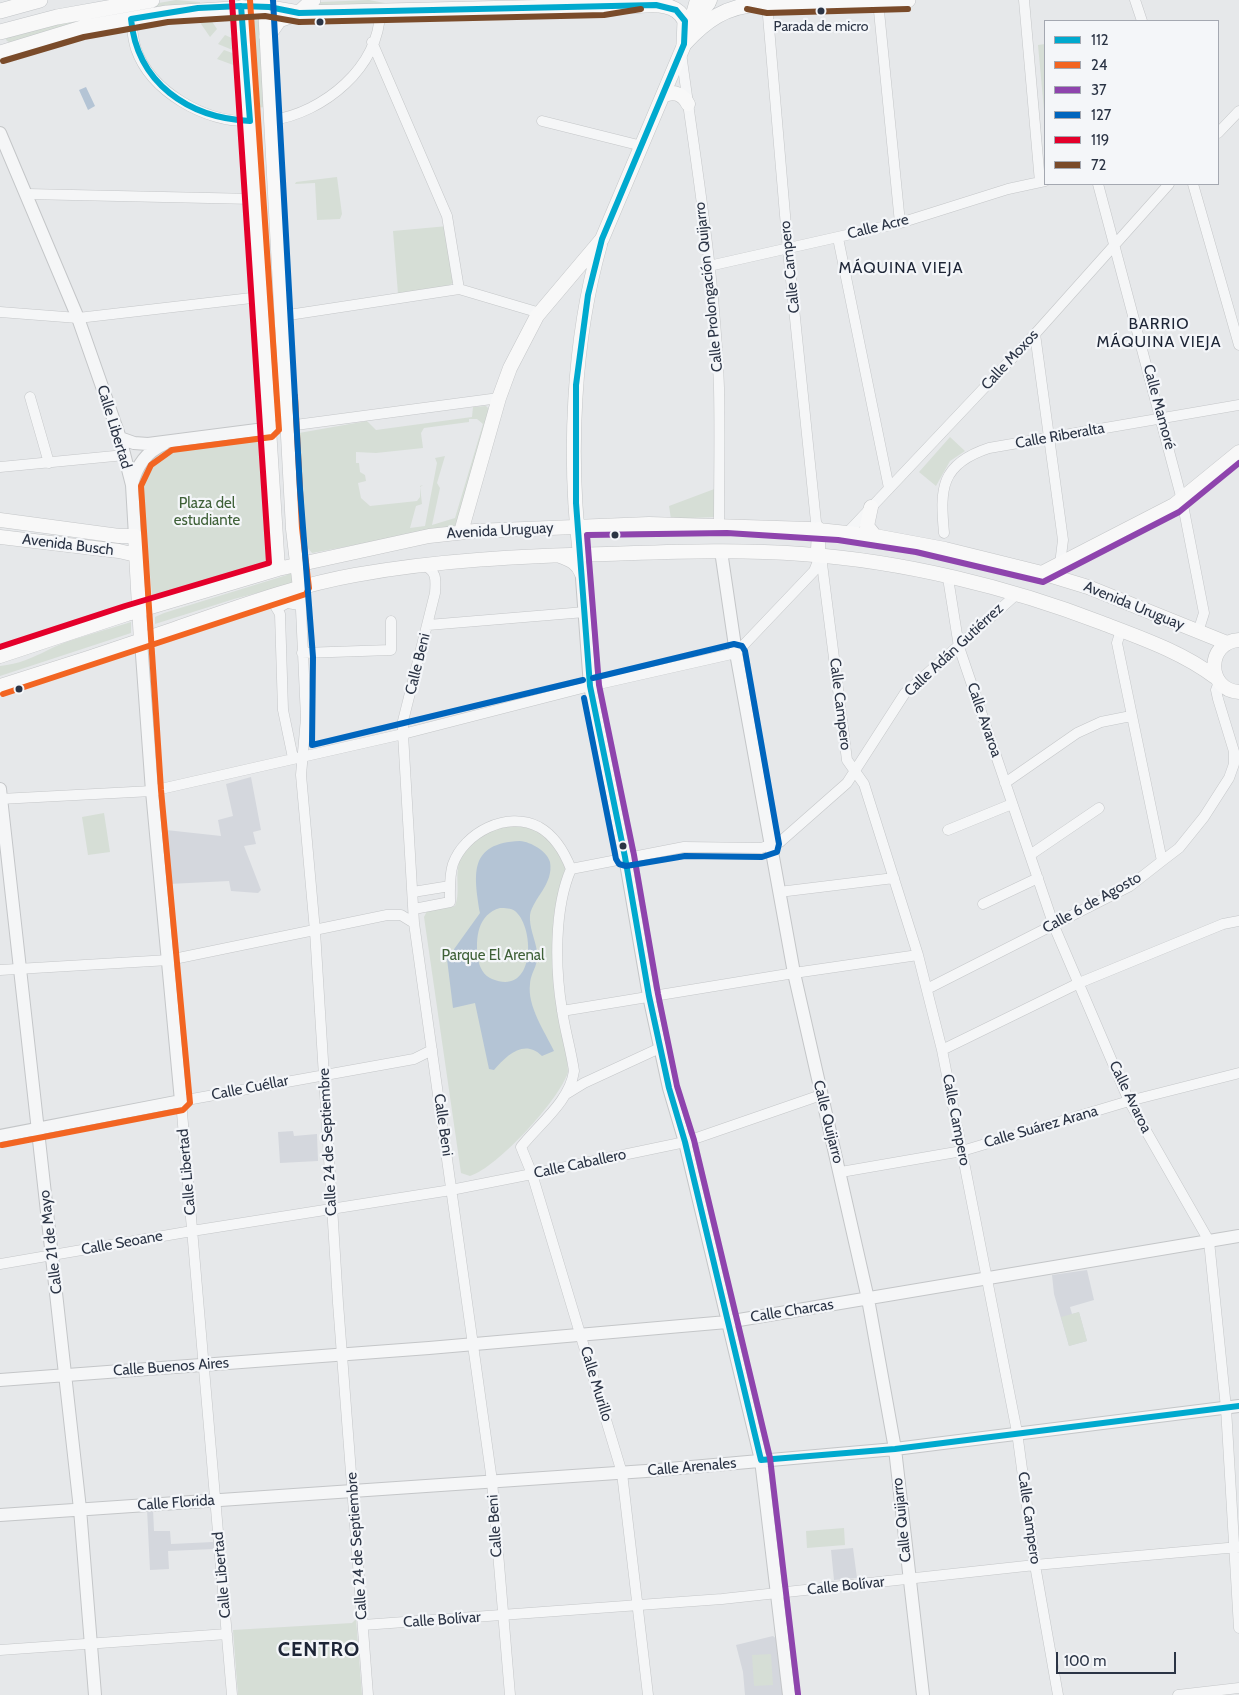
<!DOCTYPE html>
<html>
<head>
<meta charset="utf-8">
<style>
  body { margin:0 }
  #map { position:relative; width:1239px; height:1695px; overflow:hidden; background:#e6e8ea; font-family:Cabin,sans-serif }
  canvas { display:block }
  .legend { position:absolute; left:1044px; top:20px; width:175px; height:165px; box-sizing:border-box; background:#f4f6f9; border:1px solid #a4a8b1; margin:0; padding:6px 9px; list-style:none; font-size:15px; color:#2b3445 }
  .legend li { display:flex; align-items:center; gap:10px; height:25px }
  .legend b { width:25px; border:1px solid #a4a8b1 }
  .scale { position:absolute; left:1056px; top:1652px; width:120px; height:22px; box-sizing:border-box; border:2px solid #2b3445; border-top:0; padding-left:6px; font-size:15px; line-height:18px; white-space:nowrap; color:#2b3445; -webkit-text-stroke:4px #f4f6f9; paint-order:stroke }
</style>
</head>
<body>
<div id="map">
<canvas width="1239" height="1695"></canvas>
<ul class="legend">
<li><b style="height:6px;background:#00a9ce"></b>112</li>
<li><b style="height:6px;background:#f26522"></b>24</li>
<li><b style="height:6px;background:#8e44ad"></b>37</li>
<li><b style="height:6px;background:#0065bd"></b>127</li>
<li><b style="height:6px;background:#e4002b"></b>119</li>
<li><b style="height:6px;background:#7a4b2a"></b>72</li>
</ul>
<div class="scale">100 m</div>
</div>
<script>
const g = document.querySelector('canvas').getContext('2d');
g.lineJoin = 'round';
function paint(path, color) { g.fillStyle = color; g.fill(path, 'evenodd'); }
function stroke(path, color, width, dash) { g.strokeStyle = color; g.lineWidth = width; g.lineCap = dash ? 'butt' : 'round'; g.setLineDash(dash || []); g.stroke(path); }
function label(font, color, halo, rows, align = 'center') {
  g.font = font + ' Cabin,sans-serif'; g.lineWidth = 4.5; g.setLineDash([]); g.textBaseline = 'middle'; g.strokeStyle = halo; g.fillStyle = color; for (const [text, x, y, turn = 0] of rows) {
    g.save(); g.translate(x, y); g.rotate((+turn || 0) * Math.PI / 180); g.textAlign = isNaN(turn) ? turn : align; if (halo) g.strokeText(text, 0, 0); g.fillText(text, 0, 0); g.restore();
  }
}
paint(new Path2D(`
  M251 777 261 830 253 832 256 844 244 846 261 890 258 893 231 891 229 881 169 884 166 830 221 836 218 820 233 816 226 784Z
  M293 1131 294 1136 317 1134 318 1161 280 1163 278 1132Z
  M1087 1270 1094 1300 1070 1307 1072 1314 1079 1312 1087 1341 1069 1346 1054 1294 1052 1275Z
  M147 1509H153L154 1531H170L171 1544 213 1542 214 1549 168 1551 169 1569 150 1570Z
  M853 1548 857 1578 834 1580 831 1550Z
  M773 1636 779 1641 787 1695H745L743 1672 736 1645Z`), '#d4d7dd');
paint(new Path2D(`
  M176 0 200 2V4L10 43 6 40 7 36 77 17Z
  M369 0 395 5 312 9 321 2Z
  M211 20 217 29 210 37 199 21Z
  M261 20 266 107 254 108 248 21Z
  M225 35 234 39 235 51 218 44Z
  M1045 44V121L1038 45Z
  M224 50 235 54 236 66 217 59Z
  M337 177 342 214 340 219 317 220 315 183 295 184 296 182Z
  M448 226 454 282 448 286 398 294 393 231Z
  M486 406 490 410 457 526 312 553 304 543 299 433 367 421 376 430 472 417 473 407ZM469 419H477L483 424 455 518 432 525 440 488 437 483 445 456 435 458 437 463 425 526 410 528 416 506 422 504 420 487 423 485 420 486V497L417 501 370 506 361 498 358 483 366 481 365 475 360 472 359 463H356V452L376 453 423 448 421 433 424 428 469 422Z
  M950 437 965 451 950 461 936 486 919 472Z
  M266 439 272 560 237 576 153 604 140 476 147 462 164 452Z
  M717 488 716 517 671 519 669 506Z
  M296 570 295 583 234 599 155 624V617L164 613 287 575Z
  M131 622V633L0 676V666C19 664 32 658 48 650 69 639 107 630 131 622Z
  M104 813 110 852 88 855 82 817Z
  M520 825C545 831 551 842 566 861 565 878 558 893 556 910L568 1072C560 1099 497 1168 470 1176L461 1173 424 917 427 911 455 906C460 893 456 881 458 868 461 839 494 827 520 825Z
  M1079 1312 1087 1341 1069 1346 1061 1317Z
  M844 1528 845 1545 807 1548 806 1531Z
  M356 1619 362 1695H238L233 1630 352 1623Z
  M771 1654 773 1685 754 1686 752 1655Z`), '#d6ded6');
paint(new Path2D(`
  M86 87 95 106 88 110 79 90Z
  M520 841C531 842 547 851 550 862 554 884 533 898 530 915 529 927 535 939 537 951 539 966 531 971 530 984 527 1006 545 1032 554 1051L542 1056C524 1038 506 1056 494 1070L489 1069 475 1003 453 1008 447 959 480 913C474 875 468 843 520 841ZM500 908C505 908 511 908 515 911 535 927 536 997 492 979 484 976 479 967 478 958 475 938 478 914 500 908Z`), '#b4c4d5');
const minor = new Path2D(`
  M1024 0 1040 182
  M1135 0 1142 21
  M878 1 900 223
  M767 4 788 250 816 522 819 529
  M131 19C132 29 133 40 136 49 151 92 206 123 250 121
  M372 42 447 216 459 289
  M681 53C696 164 715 276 719 388 720 434 719 479 719 525
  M272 120C323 113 380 67 380 11
  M542 121 642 146
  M1218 133 1239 111
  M1098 184 1182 500 1204 613 1198 632
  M1193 184 1239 345
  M27 194 254 199
  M838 238 889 488
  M709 266 900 223 1008 189 1045 181
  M0 312 78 318 260 297
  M282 316 459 289 540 313
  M1035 334 1063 540 1060 564
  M30 397 49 463
  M288 426 499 398
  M0 467 125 455
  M847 533 1035 334 1169 184
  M944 533C940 489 940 464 989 448L1239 405
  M821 556 847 760 864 784 918 955 942 1050 1017 1432 1035 1565 1058 1695
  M422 565C437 570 436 579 435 593L403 721V734L414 923 492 1481 510 1695
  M948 578 959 647 1054 926 1129 1101 1209 1241 1226 1408 1239 1628
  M300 588 306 718 301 775 315 931 338 1303 368 1695
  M260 600 274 604 280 614 283 710 293 758
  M278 608 287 603 300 605
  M428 625 585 612
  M1121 630 1117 643 1162 861
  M302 653 391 650V621
  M1219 682 1216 690 1218 699 1236 758
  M1005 783 1077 733 1101 722 1131 716
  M0 799 152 791 403 734 590 686 736 653 814 571 820 556
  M948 830 1012 804
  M1030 855 1099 808
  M571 869C554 908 555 968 562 1010 565 1031 571 1050 574 1071 570 1101 539 1124 521 1147L532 1174 622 1473 648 1695
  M571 869 684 847 761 848 780 842 847 783 905 693 1017 594
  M413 892 450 886
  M779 892 894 878
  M983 904 1038 878
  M414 909 450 902C450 890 449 876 453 864 464 833 507 810 539 827 555 836 564 851 571 869
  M0 970 169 960 387 915H401L414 923
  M927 989 1130 886 1162 861 1179 848 1204 817 1229 778 1234 764V752
  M562 1011 794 973 918 955
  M942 1050 1079 983 1223 924 1239 921
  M566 1094 584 1083 662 1047
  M841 1172 962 1151 1129 1101 1239 1073
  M0 1264 192 1231 451 1190 532 1174 685 1142 821 1095
  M363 1625 722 1599 1035 1565 1239 1547
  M0 1650 227 1634
  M232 1695 181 1101 414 1059 432 1050
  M1178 1695 1239 1688`);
const tertiary = new Path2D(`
  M0 133 78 318 120 438 132 485 135 536
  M120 438 134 443 148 444 288 426
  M132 485C136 467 146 452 164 444
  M721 551 736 653 794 973 868 1299 895 1449 923 1695
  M581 565 590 686 625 857 649 996 669 1088 685 1142 761 1460 789 1695
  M0 789 80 1509 95 1695
  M0 1136 181 1101 152 791 141 641
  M0 1380 429 1348 727 1322 1239 1236
  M0 1515 646 1471 895 1449 1239 1406`);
const secondary = new Path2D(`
  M242 7 278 569
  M265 7 293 529 300 588
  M688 32 697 0
  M663 96C673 90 683 94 688 104
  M871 507 867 526 875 536
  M0 520 119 536H135L141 641
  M819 529 818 550 821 556
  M461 532 499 398 510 368 537 316 602 239 687 38 710 0
  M0 537 119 551 136 555
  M580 555C568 456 573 340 600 245
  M560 556C571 560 578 563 582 574
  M1042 573 1174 505 1239 452
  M1239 640C1206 642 1206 690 1239 692
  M0 656 127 614 278 569 429 536 475 531 649 524 809 529 875 536 945 549 1042 573 1088 587 1227 643
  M0 686C58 668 116 649 174 629 233 609 293 586 355 575 438 560 522 556 606 554 671 552 736 549 802 554 902 561 1009 587 1102 623 1141 638 1182 652 1215 677`);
const primary = new Path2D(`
  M708 0V3
  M749 0 767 4 908 0
  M630 6C649 5 676 0 685 21L684 44
  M0 11 40 0
  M0 32 57 17 152 0
  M267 37 279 20 299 13 313 0
  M684 44C706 20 726 6 759 4
  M0 53 82 28 167 13 265 7 299 13 604 6 640 0
  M269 408 276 412 282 411 286 406`);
stroke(minor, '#c4c6c8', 11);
stroke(tertiary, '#c4c6c8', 14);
stroke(secondary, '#c4c6c8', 15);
stroke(primary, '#c2c5c8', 16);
stroke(minor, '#f5f6f7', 10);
stroke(tertiary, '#f5f6f7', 12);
stroke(secondary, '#f8f8f8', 14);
stroke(primary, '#f8f8f8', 15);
stroke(new Path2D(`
  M241 6 269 7 299 13 656 5 676 10 685 21 684 44 602 239 588 295 576 385V503L590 686 625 857 649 996 669 1088 685 1142 761 1460 895 1449 1239 1406
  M241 6 250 121C188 118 137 83 131 19L198 8Z`), '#00a9ce', 6);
stroke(new Path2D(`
  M3 694 306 594 309 588 302 528 295 396
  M2 1145 183 1110 190 1103 161 790 141 486 151 465 172 450 272 437 279 430 250 0`), '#f26522', 6);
stroke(new Path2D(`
  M798 1694 770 1458 694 1140 677 1086 658 994 634 855 599 685 587 535 727 533 838 540 916 552 1043 582 1179 512 1239 463`), '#8e44ad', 6);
stroke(new Path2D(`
  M273 0 300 489 313 657 312 745 583 680
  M584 698 616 859 619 864 626 866 685 856 762 857 777 852 779 844 745 651 742 646 734 644 593 678`), '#0065bd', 6);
stroke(new Path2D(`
  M0 647 125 606 269 563 232 1`), '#e4002b', 6);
stroke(new Path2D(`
  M747 9 767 13 908 9
  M3 61 84 37 168 22 265 16 299 22 604 15 641 9`), '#7a4b2a', 6);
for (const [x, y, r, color] of [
  [821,11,4.5,"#2b3445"],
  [320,22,4.5,"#2b3445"],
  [615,535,4.5,"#2b3445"],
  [19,689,4.5,"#2b3445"],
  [623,846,4.5,"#2b3445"]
]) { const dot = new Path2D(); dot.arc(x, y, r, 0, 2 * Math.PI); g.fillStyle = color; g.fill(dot); stroke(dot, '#f4f6f9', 2); }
label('14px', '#2b3445', '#f4f6f9', [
  ["Parada de micro",821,27]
]);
label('15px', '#2b3445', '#f4f6f9', [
  ["Calle Acre",878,227,-14],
  ["Calle Campero",790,267,-96],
  ["Calle Prolongación Quijarro",709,287,-96],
  ["Calle Moxos",1010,360,-47],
  ["Calle Mamoré",1159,407,75],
  ["Calle Libertad",114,427,73],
  ["Calle Riberalta",1060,436,-10],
  ["Avenida Uruguay",500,531,-3],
  ["Avenida Busch",68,545,7],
  ["Avenida Uruguay",1134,606,22],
  ["Calle Adán Gutiérrez",954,650,-43],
  ["Calle Beni",418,664,-76],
  ["Calle Campero",840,704,83],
  ["Calle Avaroa",984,720,71],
  ["Calle 6 de Agosto",1092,903,-29],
  ["Calle Cuéllar",250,1088,-11],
  ["Calle Avaroa",1130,1097,64],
  ["Calle Campero",956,1120,79],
  ["Calle Quijarro",828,1122,76],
  ["Calle Beni",443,1125,82],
  ["Calle Suárez Arana",1041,1127,-16],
  ["Calle 24 de Septiembre",328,1142,-93],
  ["Calle Caballero",580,1164,-12],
  ["Calle Libertad",187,1172,-95],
  ["Calle 21 de Mayo",51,1242,-97],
  ["Calle Seoane",122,1243,-10],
  ["Calle Charcas",792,1311,-9],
  ["Calle Buenos Aires",171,1367,-4],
  ["Calle Murillo",596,1384,73],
  ["Calle Arenales",692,1467,-5],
  ["Calle Florida",176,1503,-4],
  ["Calle Campero",1029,1518,82],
  ["Calle Quijarro",902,1520,-96],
  ["Calle Beni",495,1526,-94],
  ["Calle 24 de Septiembre",357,1546,-94],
  ["Calle Libertad",222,1575,-95],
  ["Calle Bolívar",846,1586,-6],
  ["Calle Bolívar",442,1620,-4]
]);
label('15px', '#3f6138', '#f4f6f9', [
  ["Plaza del",207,504],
  ["estudiante",207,521],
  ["Parque El Arenal",493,956]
]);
g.letterSpacing = '1px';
label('16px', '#1d2536', '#f4f6f9', [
  ["MÁQUINA VIEJA",901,268],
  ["BARRIO",1159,324],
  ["MÁQUINA VIEJA",1159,342]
]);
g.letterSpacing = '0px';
g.letterSpacing = '1px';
label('bold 20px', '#1d2536', '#f4f6f9', [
  ["CENTRO",319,1650]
]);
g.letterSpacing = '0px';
</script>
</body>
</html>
